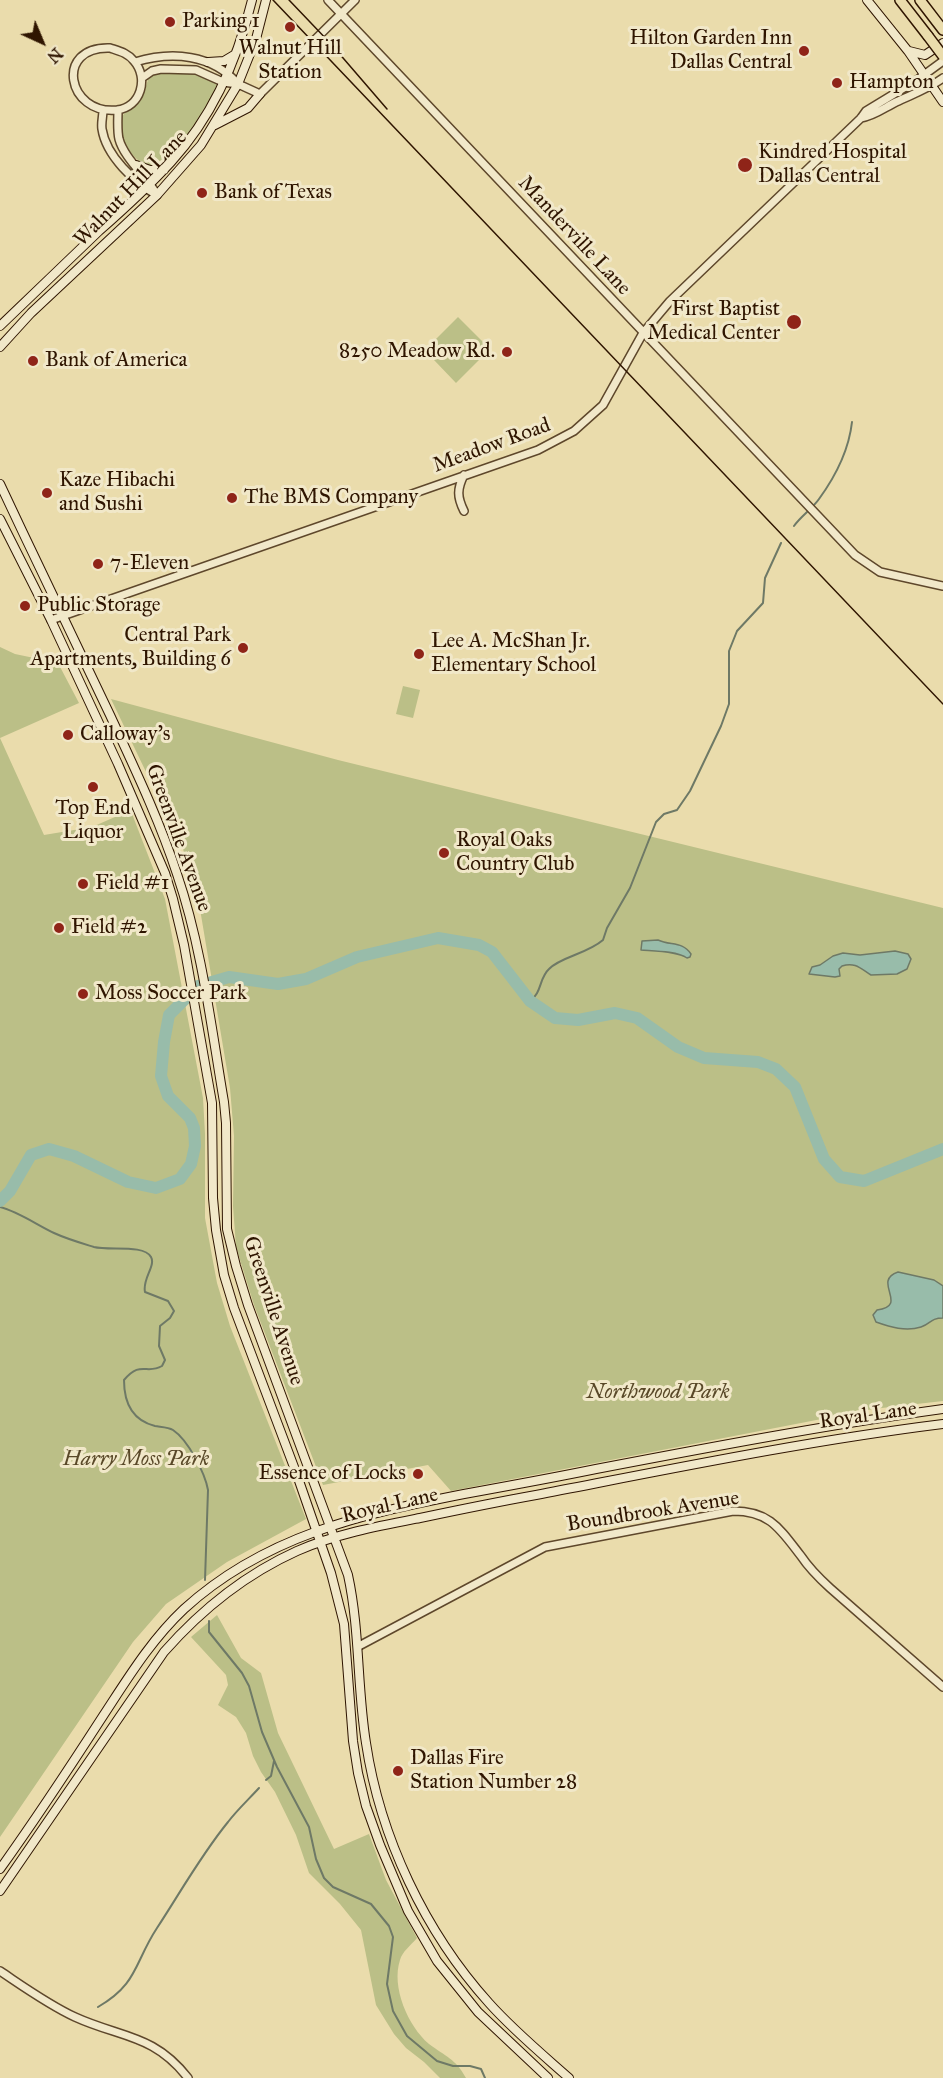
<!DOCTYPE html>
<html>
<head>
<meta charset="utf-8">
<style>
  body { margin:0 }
  #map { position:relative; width:943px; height:2078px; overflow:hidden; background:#eadcac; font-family:"IM FELL Great Primer",serif }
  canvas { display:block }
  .north { position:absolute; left:12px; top:12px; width:60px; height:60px; -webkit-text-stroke:4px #f1e8c9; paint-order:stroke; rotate:136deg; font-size:16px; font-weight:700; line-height:24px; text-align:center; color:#2f1500 }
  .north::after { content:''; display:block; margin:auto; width:21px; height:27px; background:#2f1500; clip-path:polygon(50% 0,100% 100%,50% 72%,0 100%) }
</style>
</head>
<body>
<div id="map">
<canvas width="943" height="2078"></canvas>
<div class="north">N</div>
</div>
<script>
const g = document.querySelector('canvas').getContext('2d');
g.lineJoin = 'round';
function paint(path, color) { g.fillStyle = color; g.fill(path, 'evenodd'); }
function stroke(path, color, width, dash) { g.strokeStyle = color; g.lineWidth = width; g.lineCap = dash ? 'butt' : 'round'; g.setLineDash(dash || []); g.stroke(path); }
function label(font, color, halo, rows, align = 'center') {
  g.font = font + ' "IM FELL Great Primer",serif'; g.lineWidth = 6; g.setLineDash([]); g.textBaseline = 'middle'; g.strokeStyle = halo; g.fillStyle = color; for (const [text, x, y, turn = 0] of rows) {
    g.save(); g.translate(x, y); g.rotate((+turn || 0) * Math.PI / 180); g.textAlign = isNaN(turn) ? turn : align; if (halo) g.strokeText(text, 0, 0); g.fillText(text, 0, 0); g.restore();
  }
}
paint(new Path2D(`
  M166 72C185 73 202 74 220 83 207 105 185 147 164 162 141 178 117 140 121 120 123 110 134 109 140 101 146 93 145 84 150 76Z
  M458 317 490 349 456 383 434 360 439 354 430 345Z
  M0 647 15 654 58 663 79 703 0 738Z
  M403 686 420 690 413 718 396 714Z
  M111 699 338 760 943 908V1401L873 1409 451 1491 428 1465 323 1485 254 1305 236 1247 233 1206 234 1136 230 1088 200 909 183 849Z
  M0 738 44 835 92 827 131 810 134 819 165 899 203 1098 205 1134V1218L217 1283 230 1326 306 1519 227 1562 166 1604 133 1642 0 1837Z
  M217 1615 241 1658 261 1673 278 1733 334 1849 369 1834 386 1880 417 1938C411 1945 402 1952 400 1960 391 1987 408 2026 429 2044 446 2057 455 2058 466 2078H440L424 2062 406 2048 394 2034 376 2005 361 1930 340 1904 309 1873 296 1835 275 1792 261 1772 253 1756 246 1733 236 1717 218 1705 228 1685 226 1675 191 1637Z`), '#bbbf87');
const water = new Path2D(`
  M658 940C671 946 682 941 691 954L690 957 687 958C677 951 653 951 641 950L642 941Z
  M895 951 908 954 911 959 907 969 897 974 871 975C860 968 855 962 842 966L839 969 840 976 835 977 809 974 812 967 820 965 833 956 843 953 860 955Z
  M898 1272 934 1280 943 1286V1318C930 1318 931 1324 921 1327 906 1332 890 1327 876 1322L873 1315 877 1310C910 1306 871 1281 898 1272Z`);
paint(water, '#98bcaa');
stroke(water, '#6e7966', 1.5);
stroke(new Path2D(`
  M794 526C801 516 812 509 819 499 835 477 849 449 852 422
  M530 1001C542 993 539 978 549 969 560 957 587 954 603 940L607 928 630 888 656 822 664 814 677 810 690 791 721 726 729 704V651L737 631 763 603 765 578 781 543
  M0 1207C19 1212 37 1225 54 1233 67 1239 81 1243 94 1247 109 1251 144 1244 151 1257 156 1266 142 1279 145 1292L168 1301 174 1311 170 1318 160 1326 159 1346 165 1360 162 1366C146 1375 141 1360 124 1380 124 1402 131 1420 155 1426 160 1427 168 1427 173 1430 188 1440 205 1473 208 1490L205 1580
  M209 1621V1632L242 1673 249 1686 262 1732 277 1767 309 1827 316 1859 324 1878 333 1887 371 1904 389 1926 393 1937 387 1984 393 2011 407 2036 437 2061 453 2066H470L481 2069 485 2078
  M266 1780 271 1776 274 1761
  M98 2007C138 1984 134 1963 157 1928 180 1893 201 1855 228 1822 237 1810 249 1799 259 1788`), '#6e7966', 2);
stroke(new Path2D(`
  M0 1201 10 1191 31 1155 49 1149 74 1156 128 1182 156 1188 180 1179 191 1164 195 1146 194 1128 190 1118 168 1096 161 1076 164 1042 169 1015 198 986 229 977 278 984 306 979 357 957 438 938 479 945 492 952 530 1001 555 1018 578 1020 615 1013 637 1018 678 1047 704 1058 758 1062 776 1069 795 1087 824 1159 840 1177 864 1181 943 1149`), '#98bcaa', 12);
const tertiary = new Path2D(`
  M328 0 855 555 880 572 943 586
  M110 48C119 51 128 53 134 61 149 78 141 107 117 110 67 115 54 46 110 48Z
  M135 62C172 51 212 54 238 84
  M142 78 152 71 161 69 196 70 223 82 238 84 260 94 355 0
  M103 110C103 116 101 123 102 129 106 156 135 183 157 195
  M118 110C118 119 117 130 119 139 124 158 147 177 157 195
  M861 118C874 116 884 108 896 102 913 94 928 89 943 78
  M464 511C457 497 457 489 464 475
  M51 620 538 450 574 431 603 405 643 333 670 301 861 118 866 111 917 80 943 61
  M359 1646 545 1547 733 1511C770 1511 780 1529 801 1556 809 1568 819 1578 830 1588L943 1687
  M0 1971C24 1987 49 2005 75 2017 121 2038 154 2034 188 2078`);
const secondary = new Path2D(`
  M867 0 908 51 943 102
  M909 51 925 55 943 43
  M208 62 224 61 234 55
  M215 125 248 108 260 94
  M136 165 150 170H164
  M0 326C33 294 66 263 99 231 124 209 149 186 171 162 212 117 238 58 252 0
  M0 347 31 313 157 195 201 145 238 84 256 39 266 0
  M0 484C36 561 73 637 110 715 134 767 159 819 177 874 202 947 211 1026 224 1102L226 1123 227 1229 236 1266 248 1305 348 1575C360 1630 357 1687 366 1743 380 1837 425 1932 489 2003 513 2030 542 2054 569 2078
  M0 519 51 620 118 764 165 873 173 899 184 945 212 1103 213 1198 216 1230 224 1275 234 1308 297 1475 331 1573 344 1624 353 1741 358 1773 366 1806 380 1845 408 1911 437 1961 478 2012 548 2078
  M0 1869C36 1819 70 1767 103 1716 128 1678 151 1640 184 1609 264 1536 362 1514 464 1494 508 1486 552 1478 596 1469 711 1447 827 1425 943 1409
  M0 1891 164 1652C201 1610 246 1574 297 1551 336 1534 379 1526 420 1518 458 1510 497 1502 536 1495 671 1469 806 1441 943 1424`);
const motorway = new Path2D(`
  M900 0 928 36
  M920 0 943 30`);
stroke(tertiary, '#5e472b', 10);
stroke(secondary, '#2f1500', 10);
stroke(motorway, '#2f1500', 12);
stroke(tertiary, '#f1e8c9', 7);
stroke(secondary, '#f1e8c9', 8);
stroke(motorway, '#eadcac', 9);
stroke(new Path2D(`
  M273 0 943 704
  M289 0 331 44 387 109`), '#2f1500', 1.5);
const motorwayBridge = new Path2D(`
  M928 36 943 56`);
stroke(motorwayBridge, '#2f1500', 12, []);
stroke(motorwayBridge, '#eadcac', 9);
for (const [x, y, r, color] of [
  [170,22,6,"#8f2418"],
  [290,27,6,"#8f2418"],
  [804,51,6,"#8f2418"],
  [837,83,6,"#8f2418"],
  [745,165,8,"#8f2418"],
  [202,193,6,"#8f2418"],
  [794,322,8,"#8f2418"],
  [507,352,6,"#8f2418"],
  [33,361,6,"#8f2418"],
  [47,493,6,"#8f2418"],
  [232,498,6,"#8f2418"],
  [98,564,6,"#8f2418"],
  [25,606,6,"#8f2418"],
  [243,648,6,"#8f2418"],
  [419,654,6,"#8f2418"],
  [68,735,6,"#8f2418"],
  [93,787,6,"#8f2418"],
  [444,853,6,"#8f2418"],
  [83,884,6,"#8f2418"],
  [59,928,6,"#8f2418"],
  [83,994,6,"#8f2418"],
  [418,1474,6,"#8f2418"],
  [398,1771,6,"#8f2418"]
]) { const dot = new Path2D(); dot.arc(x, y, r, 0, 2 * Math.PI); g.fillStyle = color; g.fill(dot); stroke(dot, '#f1e8c9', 2); }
label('21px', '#2f1500', '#f1e8c9', [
  ["Parking 1",182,22],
  ["Hilton Garden Inn",792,39,"right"],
  ["Dallas Central",792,63,"right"],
  ["Walnut Hill",290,49,"center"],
  ["Station",290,73,"center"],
  ["Hampton",849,83],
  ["Kindred Hospital",758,153],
  ["Dallas Central",758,177],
  ["Bank of Texas",214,193],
  ["First Baptist",780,310,"right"],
  ["Medical Center",780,334,"right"],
  ["8250 Meadow Rd.",495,352,"right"],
  ["Bank of America",45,361],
  ["Kaze Hibachi",59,481],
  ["and Sushi",59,505],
  ["The BMS Company",244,498],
  ["7-Eleven",110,564],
  ["Public Storage",37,606],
  ["Central Park",231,636,"right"],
  ["Apartments, Building 6",231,660,"right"],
  ["Lee A. McShan Jr.",431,642],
  ["Elementary School",431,666],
  ["Calloway's",80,735],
  ["Top End",93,809,"center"],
  ["Liquor",93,833,"center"],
  ["Royal Oaks",456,841],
  ["Country Club",456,865],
  ["Field #1",95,884],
  ["Field #2",71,928],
  ["Moss Soccer Park",95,994],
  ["Essence of Locks",406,1474,"right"],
  ["Dallas Fire",410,1759],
  ["Station Number 28",410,1783]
], 'left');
label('21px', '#2f1500', '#f1e8c9', [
  ["Walnut Hill Lane",131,189,-46],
  ["Manderville Lane",574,236,47],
  ["Meadow Road",492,446,-20],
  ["Greenville Avenue",178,838,70],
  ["Greenville Avenue",273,1311,72],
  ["Royal Lane",868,1416,-8],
  ["Royal Lane",390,1506,-13],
  ["Boundbrook Avenue",653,1512,-9]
]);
label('italic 21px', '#594828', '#f1e8c9', [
  ["Northwood Park",658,1393],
  ["Harry Moss Park",136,1460]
]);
</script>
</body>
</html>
